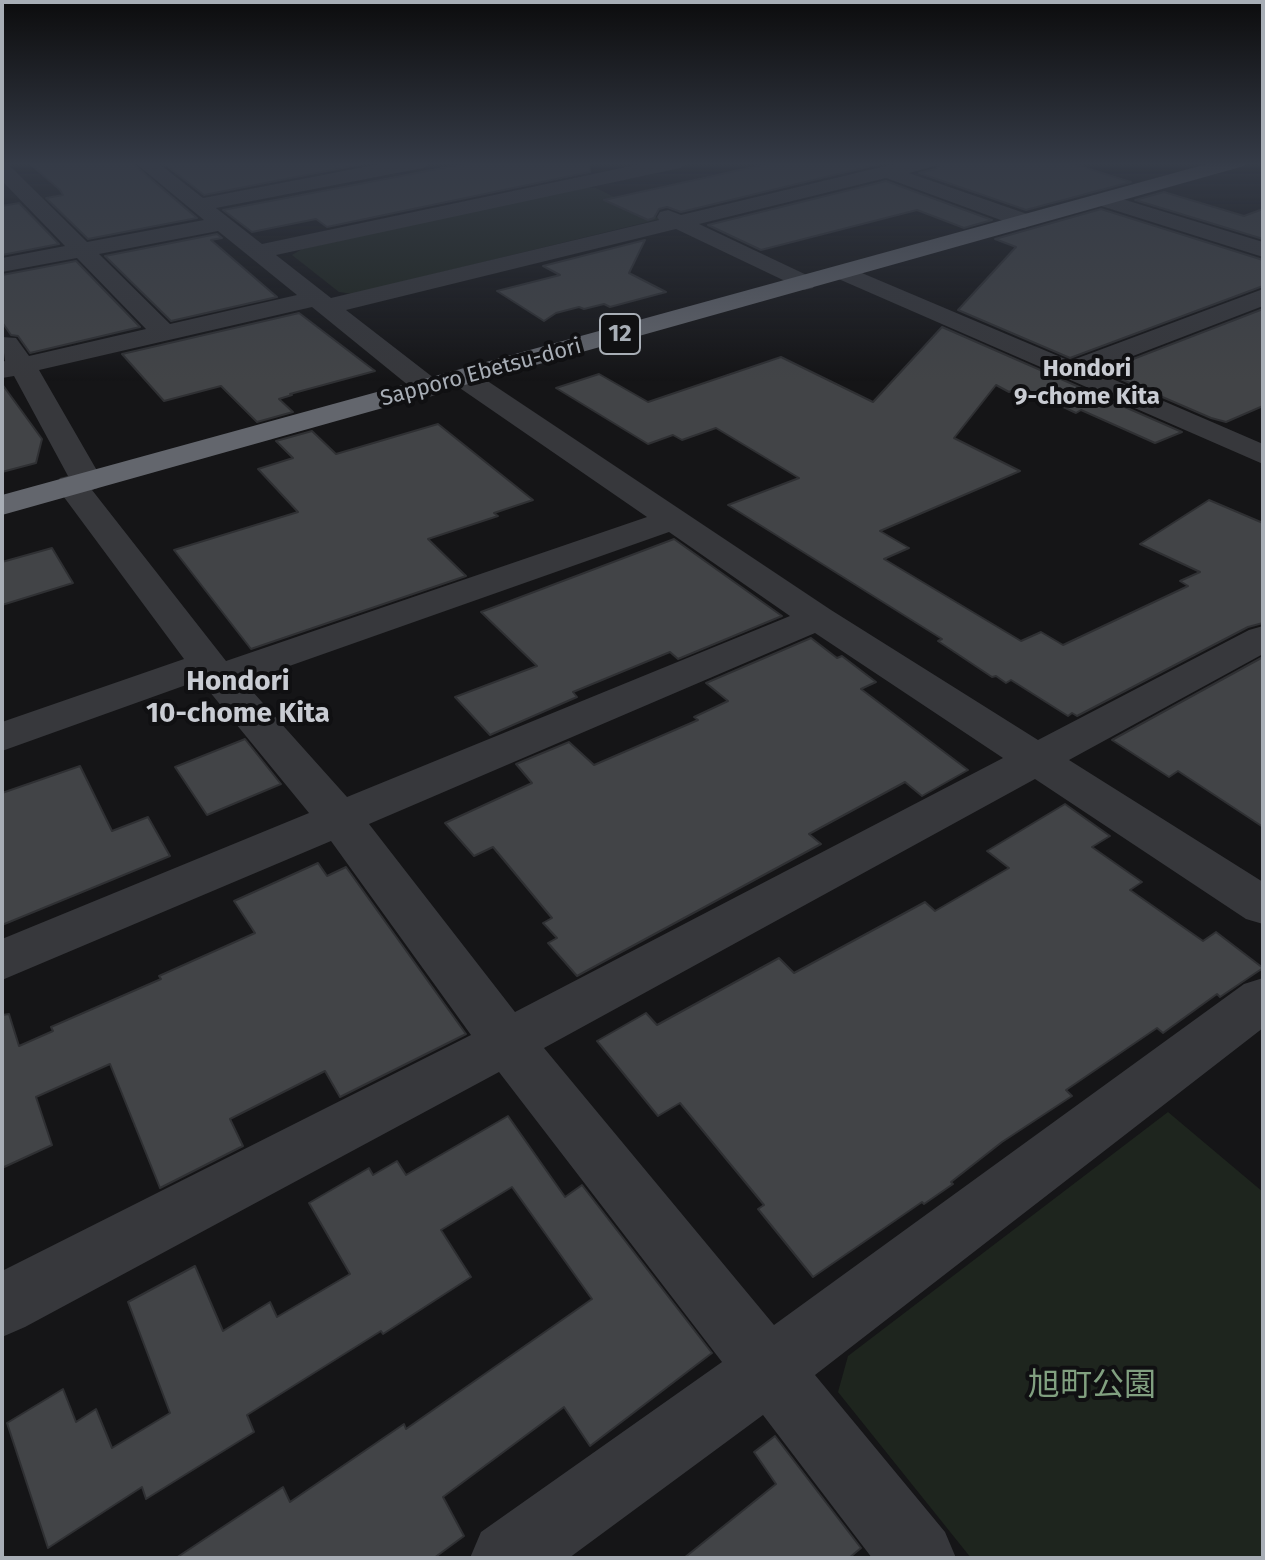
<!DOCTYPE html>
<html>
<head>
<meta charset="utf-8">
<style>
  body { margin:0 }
  #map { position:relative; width:1265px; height:1560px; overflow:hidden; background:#151517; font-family:"Fira Sans",sans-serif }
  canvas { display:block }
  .frame { position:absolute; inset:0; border:4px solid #a8aeb6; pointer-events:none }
</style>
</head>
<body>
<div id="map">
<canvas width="1265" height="1560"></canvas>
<div class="frame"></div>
</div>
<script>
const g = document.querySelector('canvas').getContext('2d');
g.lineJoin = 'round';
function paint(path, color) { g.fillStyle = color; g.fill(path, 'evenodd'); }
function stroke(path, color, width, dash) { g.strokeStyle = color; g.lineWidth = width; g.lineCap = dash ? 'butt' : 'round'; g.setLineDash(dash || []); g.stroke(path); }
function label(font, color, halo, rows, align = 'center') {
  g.font = font + ' "Fira Sans","Noto Sans JP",sans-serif'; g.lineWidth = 8; g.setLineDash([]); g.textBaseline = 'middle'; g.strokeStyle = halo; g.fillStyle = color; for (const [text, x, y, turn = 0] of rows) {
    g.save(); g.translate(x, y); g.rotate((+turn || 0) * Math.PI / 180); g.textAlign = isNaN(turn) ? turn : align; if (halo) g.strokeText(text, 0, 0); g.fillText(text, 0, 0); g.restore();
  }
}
paint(new Path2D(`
  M584 187 596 188 660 219 352 294 339 292 292 255 302 249Z
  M1168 1112 1263 1192V1558H971L838 1392 848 1356Z`), '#1e251e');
const building = new Path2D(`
  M28 162H131L197 218 88 239 46 198 63 195 60 190Z
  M162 162H373L204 195Z
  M474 162H589L590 172 327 227 316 219 252 232 223 210Z
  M776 162H888L681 212 667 207 659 209 654 218 648 220 604 200Z
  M941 162H1067L1131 182 1026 210 919 173 936 169Z
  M886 181 992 220 964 228 917 210 761 250 708 225Z
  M1164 192 1244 216 1263 209V239L1135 200Z
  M19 203 59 244 2 255V206Z
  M1101 209 1263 260V286L1070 358 958 310 1016 247 995 239Z
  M217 234 222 238 211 240 277 297 171 321 105 256Z
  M645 240 629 273 666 292 610 307 604 304 584 309 579 307 556 313 544 321 497 291 560 275 543 266Z
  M76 261 140 327 30 353 18 336 11 335 2 322V275Z
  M1263 309V406L1226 422 1211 418 1102 371Z
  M299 313 375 371 290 394 292 395 279 399 293 412 257 422 221 386 164 401 122 354Z
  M942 327 1182 432 1155 443 1081 410 1076 413 1021 387 1009 392 996 385 954 438 1020 471 880 531 909 548 884 559 1021 641 1041 632 1063 645 1188 586 1180 581 1200 572 1140 544 1209 500 1263 523V623L1248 627 1077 716 1072 713 1068 716 1011 680 1006 683 996 676 992 677 938 641 942 639 728 505 799 478 716 428 682 440 673 435 648 444 556 388 599 374 648 402 781 357 873 402Z
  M2 384 42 439 36 463 2 472Z
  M438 424 533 500 494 513 498 516 428 539 466 576 251 649 174 550 298 512 258 469 293 458 276 441 312 431 336 454Z
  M674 539 782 616 678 659 670 652 573 692 577 697 490 735 455 697 537 666 481 612Z
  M52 548 73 583 2 605V562Z
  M811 638 837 658 842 656 876 682 861 689 968 770 922 796 905 782 809 834 821 844 577 976 548 943 557 938 543 923 552 918 493 847 474 856 445 823 532 783 516 764 569 742 594 765 698 720 694 717 728 701 706 683Z
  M1263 657V827L1178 771 1169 777 1112 740Z
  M245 739 281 784 207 815 175 767Z
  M80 766 112 831 148 817 170 856 2 925V793Z
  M1065 804 1110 836 1092 847 1142 882 1130 890 1203 941 1216 932 1263 968 1220 997 1217 994 1163 1033 1157 1028 1066 1090 1072 1096 1002 1142 951 1182 953 1184 924 1204 922 1202 813 1277 758 1209 764 1205 680 1103 658 1116 597 1041 646 1013 657 1025 779 958 794 973 925 902 935 911 1009 868 987 851Z
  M318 863 327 876 346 867 466 1034 340 1097 325 1071 230 1119 243 1146 160 1188 110 1064 36 1097 52 1145 2 1168V1015L9 1014 19 1046 53 1031 51 1027 161 979 159 976 255 933 234 901Z
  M508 1116 565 1197 582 1185 712 1353 590 1446 564 1407 443 1497 464 1536 434 1558H176L283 1487 290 1502 404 1424 406 1429 592 1299 512 1187 441 1230 471 1277 383 1334 381 1331 247 1415 254 1432 146 1499 142 1487 48 1548 7 1423 63 1389 76 1422 96 1409 112 1448 170 1413 128 1302 195 1266 223 1331 270 1302 277 1317 350 1274 309 1203 369 1168 373 1175 397 1161 406 1175Z
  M775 1436 861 1548 849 1558H684L776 1484 754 1452Z`);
paint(building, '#424447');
stroke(building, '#2f3033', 2);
paint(new Path2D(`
  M134 162H157L203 198 390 162H433L423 168 216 208 262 244 650 162H690L680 168 276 255 331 298 659 220 657 217 660 212 668 210 681 215 902 162H938L935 166 909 173 1033 216 1036 221 1025 228 1017 226 886 178 699 224 813 278 816 283 813 288 804 290 676 229 346 310 439 382 443 388 439 394 429 397 419 394 312 307 39 370 103 481 98 488 92 490 226 661 647 517 454 384 450 378 454 372 464 370 474 372 831 610 1038 740 1249 630 1263 626V654L1069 760 1263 882V924L1246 919 1035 779 544 1048 774 1325 1244 984 1263 978V1028L815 1375 945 1532 956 1558H872L763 1415 569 1558H470L481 1532 722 1362 499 1072 25 1327 2 1337V1271L471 1035 331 841 2 980V939L309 813 200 680 2 751V722L184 659 55 485 60 478 68 476 14 376 2 378V362L5 361 2 337 16 338 29 356 146 329 77 258 2 272V258L65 246 2 181V163L9 165 87 242 204 220ZM218 231 297 295 170 324 99 254ZM669 532 790 616 347 797 244 682ZM815 633 1003 758 515 1012 369 824Z
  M1106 194 1263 242V257L1098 205 1095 200Z
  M843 265 1070 361 1263 289V306L1094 371 1263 444V464L834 277 831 272 834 267Z`), '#37383c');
paint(new Path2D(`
  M1214 162H1247L1244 166 2 515V495Z`), '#63666d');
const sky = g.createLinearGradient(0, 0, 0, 381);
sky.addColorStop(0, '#0c0c0d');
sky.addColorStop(0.43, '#353b47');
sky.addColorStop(1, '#353b4700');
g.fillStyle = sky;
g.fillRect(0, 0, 1265, 381);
label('22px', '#a8aeb6', '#101012', [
  ["Sapporo Ebetsu-dori",481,373,-15]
]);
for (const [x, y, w] of [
  [620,334,40]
]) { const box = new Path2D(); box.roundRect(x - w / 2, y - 20, w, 40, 6); g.fillStyle = '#101012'; g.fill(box); stroke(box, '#a8aeb6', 2); }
label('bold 24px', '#a8aeb6', null, [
  ["12",620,334]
]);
label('bold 24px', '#c9ccd3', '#101012', [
  ["Hondori",1087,369],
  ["9-chome Kita",1087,397]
]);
label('bold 28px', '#c9ccd3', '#101012', [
  ["Hondori",238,682],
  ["10-chome Kita",238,714]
]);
label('32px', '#81a080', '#101012', [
  ["旭町公園",1092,1386]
]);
</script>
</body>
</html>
